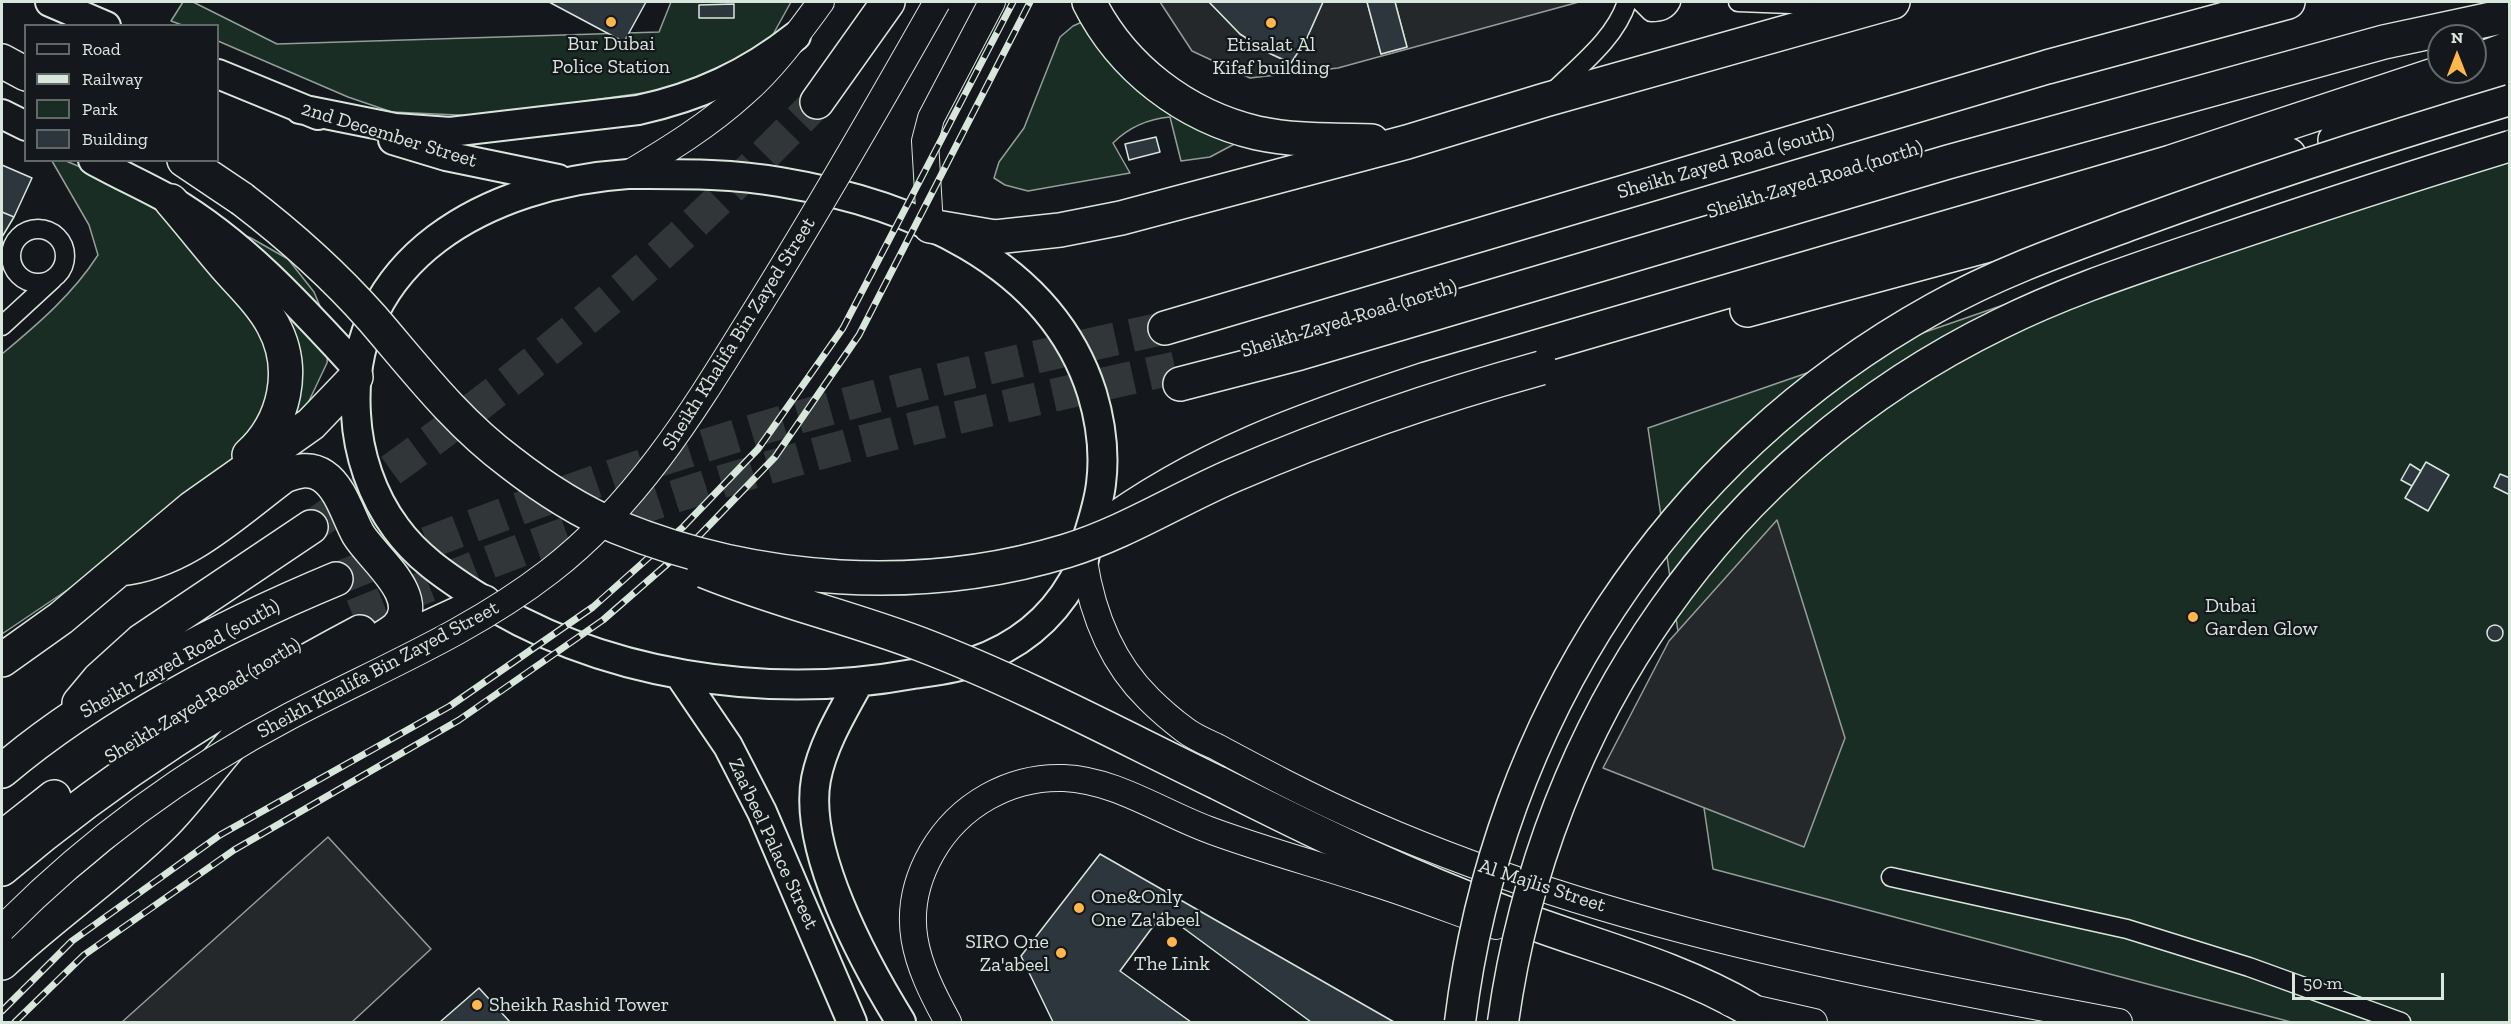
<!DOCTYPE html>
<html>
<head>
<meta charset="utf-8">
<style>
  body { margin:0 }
  #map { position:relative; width:2511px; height:1024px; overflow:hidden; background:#14181c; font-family:"Zilla Slab",serif }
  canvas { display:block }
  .frame { position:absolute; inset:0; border:3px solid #d8e6dc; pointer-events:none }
  .legend { position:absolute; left:24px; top:24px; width:195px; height:138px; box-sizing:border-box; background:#14181c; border:2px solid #626a69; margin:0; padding:8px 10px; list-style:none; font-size:18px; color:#d8e6dc }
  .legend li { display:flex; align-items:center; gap:12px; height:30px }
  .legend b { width:30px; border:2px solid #626a69 }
  .north { position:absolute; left:2427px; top:24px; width:60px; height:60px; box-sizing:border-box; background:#14181c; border:2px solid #626a69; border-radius:50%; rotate:0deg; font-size:16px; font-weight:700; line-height:24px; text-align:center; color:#d8e6dc }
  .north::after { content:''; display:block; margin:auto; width:21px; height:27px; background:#ffb74d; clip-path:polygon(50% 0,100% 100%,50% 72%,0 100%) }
  .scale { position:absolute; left:2292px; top:973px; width:152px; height:27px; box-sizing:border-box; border:3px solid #d8e6dc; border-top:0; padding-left:8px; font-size:18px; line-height:21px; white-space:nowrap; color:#d8e6dc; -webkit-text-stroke:4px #14181c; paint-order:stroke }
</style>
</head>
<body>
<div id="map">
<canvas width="2511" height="1024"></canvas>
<div class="frame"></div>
<ul class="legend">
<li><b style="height:8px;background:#14181c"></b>Road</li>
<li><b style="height:8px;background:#d8e6dc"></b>Railway</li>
<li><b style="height:16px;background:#1a2d24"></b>Park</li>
<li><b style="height:16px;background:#2c363c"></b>Building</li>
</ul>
<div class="north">N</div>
<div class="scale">50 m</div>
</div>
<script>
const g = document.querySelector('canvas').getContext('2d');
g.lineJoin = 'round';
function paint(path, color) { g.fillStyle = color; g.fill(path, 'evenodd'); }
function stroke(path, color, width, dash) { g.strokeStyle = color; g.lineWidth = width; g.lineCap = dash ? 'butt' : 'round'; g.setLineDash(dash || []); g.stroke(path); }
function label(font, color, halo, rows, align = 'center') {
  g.font = font + ' "Zilla Slab",serif'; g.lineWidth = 4.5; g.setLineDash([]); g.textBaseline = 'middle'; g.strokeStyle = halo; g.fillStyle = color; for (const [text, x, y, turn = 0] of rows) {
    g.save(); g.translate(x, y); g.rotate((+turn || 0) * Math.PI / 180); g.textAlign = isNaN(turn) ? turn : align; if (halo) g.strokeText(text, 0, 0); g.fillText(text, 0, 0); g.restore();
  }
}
const green = new Path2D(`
  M183 2H193L277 44 659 32 671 2H791L765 49 671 89 480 116 392 112 348 97 218 41V26L182 25 171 21Z
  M1082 22 1242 140 1210 157 1181 161 1170 117C1147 119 1129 127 1113 143L1130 173 1028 191 1005 185 994 178 999 162 1024 128 1060 37 1073 26Z
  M2509 130V1022H2291L1713 869 1648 428Z
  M52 161H66L251 238 288 259 314 292 330 330 327 363 308 403 278 439 189 508 2 634V354C38 324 73 294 98 255L89 225Z`);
paint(green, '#1a2d24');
stroke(green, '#939e99', 1.5);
const parking = new Path2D(`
  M1160 2H1209L1240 34 1271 54 1290 63 1306 40 1323 2H1367L1381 54 1407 47 1395 2H1579L1338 68 1250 78 1192 51Z
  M1777 520 1845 738 1804 847 1603 768 1669 641Z
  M328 837 431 949 352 1022H122Z`);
paint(parking, '#24282b');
stroke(parking, '#939e99', 1.5);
const building = new Path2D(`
  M549 2H646L624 42Z
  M1209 2H1323L1306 40 1291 63 1271 54 1240 34Z
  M1367 2H1395L1407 47 1381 54Z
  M734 4V18H699V5Z
  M1156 137 1160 152 1129 160 1125 144Z
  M2 165 32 178 14 217 2 212Z
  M2 212 14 217 2 237Z
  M2426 462 2449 475 2428 511 2405 498Z
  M2410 464 2421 471 2412 486 2401 480Z
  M2500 474 2510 478V495L2494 487Z
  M2487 633a8 8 0 1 1 16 0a8 8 0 1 1-16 0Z
  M1100 854 1394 1022H1053L1021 956Z
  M1163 913 1311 1022H1191L1120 971Z
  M479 988 510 1022H440Z`);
paint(building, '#2c363c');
stroke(building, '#d8e6dc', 1.5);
stroke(new Path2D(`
  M311 527C414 455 514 381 610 299 683 237 750 170 817 102
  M336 579C510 509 687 446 869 398 967 372 1066 350 1165 328
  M353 616C495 558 640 504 788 462 916 425 1046 397 1175 368`), '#313739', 33, [33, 16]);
const minor = new Path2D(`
  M1641 2 1651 12C1661 12 1667 10 1671 2
  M1738 2 1843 6
  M1553 92C1580 65 1615 39 1627 2
  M11 256a27 27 0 1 1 54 0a27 27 0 1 1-54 0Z
  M2 326 53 279
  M1891 877 2127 929 2249 967 2401 1022`);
const secondary = new Path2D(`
  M628 174C668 150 709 125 744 93 774 67 798 33 821 2
  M930 226 925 141 931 118 992 2
  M1084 561C1092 612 1111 662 1149 699 1160 710 1173 721 1185 730 1194 737 1206 742 1217 747 1239 759 1262 771 1285 783 1544 916 1836 969 2119 1022
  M1730 1003 1814 1022
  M948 1022C916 964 896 915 932 852 959 805 1010 776 1064 778 1116 780 1164 814 1212 831 1264 850 1316 864 1368 881 1411 894 1453 911 1496 926`);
const primary = new Path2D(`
  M50 2 106 26
  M218 74 318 115
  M300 109 395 128 450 132 638 110C698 97 748 74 796 36
  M2 114 26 126
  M393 140 446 156 558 179
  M93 160C118 174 145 186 170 200 243 243 300 306 357 368
  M628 174C679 174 730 173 780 182 907 203 1050 260 1092 393 1101 423 1105 453 1101 484 1099 501 1094 517 1089 533 1086 543 1086 554 1083 563 1081 569 1076 575 1073 581 1050 621 1017 647 973 662 955 669 933 671 913 674 767 701 598 676 473 594 444 575 416 556 396 528 372 496 358 454 356 414 346 257 491 183 628 174Z
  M679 674 728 746 762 812 852 1022
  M859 682C842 713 823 744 816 779 803 850 864 962 901 1022`);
const motorway = new Path2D(`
  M1089 2C1122 68 1185 116 1257 133 1294 141 1334 140 1372 141
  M2 61 26 74
  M2475 61 2510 48
  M817 102 888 2
  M2335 140 2510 80
  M184 160 242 199
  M171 201C190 223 208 246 227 268 243 286 262 304 273 325 297 369 285 422 249 455
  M930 226 995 237 1060 230 1121 218 1407 142 1545 100 1893 2
  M1747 310 2059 226 2289 155
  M1165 328 2047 67 2288 2
  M1180 384 1300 353 1948 162 2384 42 2510 15
  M1097 532C1198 456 1307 418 1426 379L2171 162 2443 72
  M120 569C185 562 233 514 284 476 297 471 310 467 323 476 341 488 348 516 358 534 373 559 426 597 397 628 390 634 381 639 374 643
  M2 660 61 618 192 508 311 424 356 377
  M79 703 99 679 141 641 311 527
  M2 771C95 692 223 626 336 579
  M1218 783C1313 831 1408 877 1508 914 1588 945 1674 965 1749 1009
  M2 838 54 797
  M2 869C114 774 230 701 360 632
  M2 963C53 915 111 876 161 827 201 788 230 735 275 703 301 685 332 673 360 659 402 640 443 620 484 602`);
stroke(minor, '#d8e6dc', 21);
stroke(secondary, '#d8e6dc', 28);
stroke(primary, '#d8e6dc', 32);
stroke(motorway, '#d8e6dc', 36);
stroke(minor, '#14181c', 18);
stroke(secondary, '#14181c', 26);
stroke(primary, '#14181c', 28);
stroke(motorway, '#14181c', 33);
const rail = new Path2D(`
  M2 1011 72 941 220 835 450 706 593 607 683 527 758 449 843 328 1013 2
  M15 1022 84 955 234 850 459 720 603 620 696 539 775 457 859 335 1030 2`);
stroke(rail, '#d8e6dc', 7);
stroke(rail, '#14181c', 4.5, [14]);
const secondaryBridge = new Path2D(`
  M2 929C86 844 183 772 290 716 378 670 470 633 550 571 638 503 694 410 751 318 816 214 877 108 937 2`);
const trunkBridge = new Path2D(`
  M1460 1022C1497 721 1667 456 1935 308 1999 272 2068 248 2136 223 2259 178 2384 138 2510 100
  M1503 1022C1545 720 1723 459 2000 324 2066 291 2138 268 2208 244 2308 210 2409 177 2510 146`);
const motorwayBridge = new Path2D(`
  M242 199C289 235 333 274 372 318 416 369 456 422 510 462 542 487 579 511 617 527 757 584 921 595 1066 551 1125 533 1178 499 1234 475 1334 432 1436 397 1541 368
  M704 571C775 600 849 617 920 644 1022 683 1119 735 1218 783`);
stroke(secondaryBridge, '#d8e6dc', 28, []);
stroke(trunkBridge, '#d8e6dc', 33, []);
stroke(motorwayBridge, '#d8e6dc', 36, []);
stroke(secondaryBridge, '#14181c', 26);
stroke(trunkBridge, '#14181c', 30);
stroke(motorwayBridge, '#14181c', 33);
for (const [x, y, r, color] of [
  [611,22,6,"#ffb74d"],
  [1271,23,6,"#ffb74d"],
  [2193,617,6,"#ffb74d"],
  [1079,908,6,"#ffb74d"],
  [1172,942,6,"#ffb74d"],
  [1061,953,6,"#ffb74d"],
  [477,1005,6,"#ffb74d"]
]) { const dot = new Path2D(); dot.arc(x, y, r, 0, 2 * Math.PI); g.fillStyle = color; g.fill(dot); stroke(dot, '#14181c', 2); }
label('20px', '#d8e6dc', '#14181c', [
  ["Bur Dubai",611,44],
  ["Police Station",611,67],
  ["Etisalat Al",1271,45],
  ["Kifaf building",1271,68],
  ["Dubai",2205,606,"left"],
  ["Garden Glow",2205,629,"left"],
  ["One&Only",1091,897,"left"],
  ["One Za'abeel",1091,920,"left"],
  ["SIRO One",1049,942,"right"],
  ["Za'abeel",1049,965,"right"],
  ["The Link",1172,964],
  ["Sheikh Rashid Tower",489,1005,"left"]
]);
label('20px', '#d8e6dc', '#14181c', [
  ["2nd December Street",389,135,17],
  ["Sheikh Zayed Road (south)",1726,162,-16],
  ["Sheikh Zayed Road (north)",1815,180,-17],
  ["Sheikh Zayed Road (north)",1349,319,-17],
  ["Sheikh Khalifa Bin Zayed Street",739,334,-58],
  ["Sheikh Zayed Road (south)",180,659,-29],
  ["Sheikh Khalifa Bin Zayed Street",378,670,-28],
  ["Sheikh Zayed Road (north)",203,701,-31],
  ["Zaa'beel Palace Street",773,844,65],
  ["Al Majlis Street",1542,886,18]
]);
</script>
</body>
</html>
